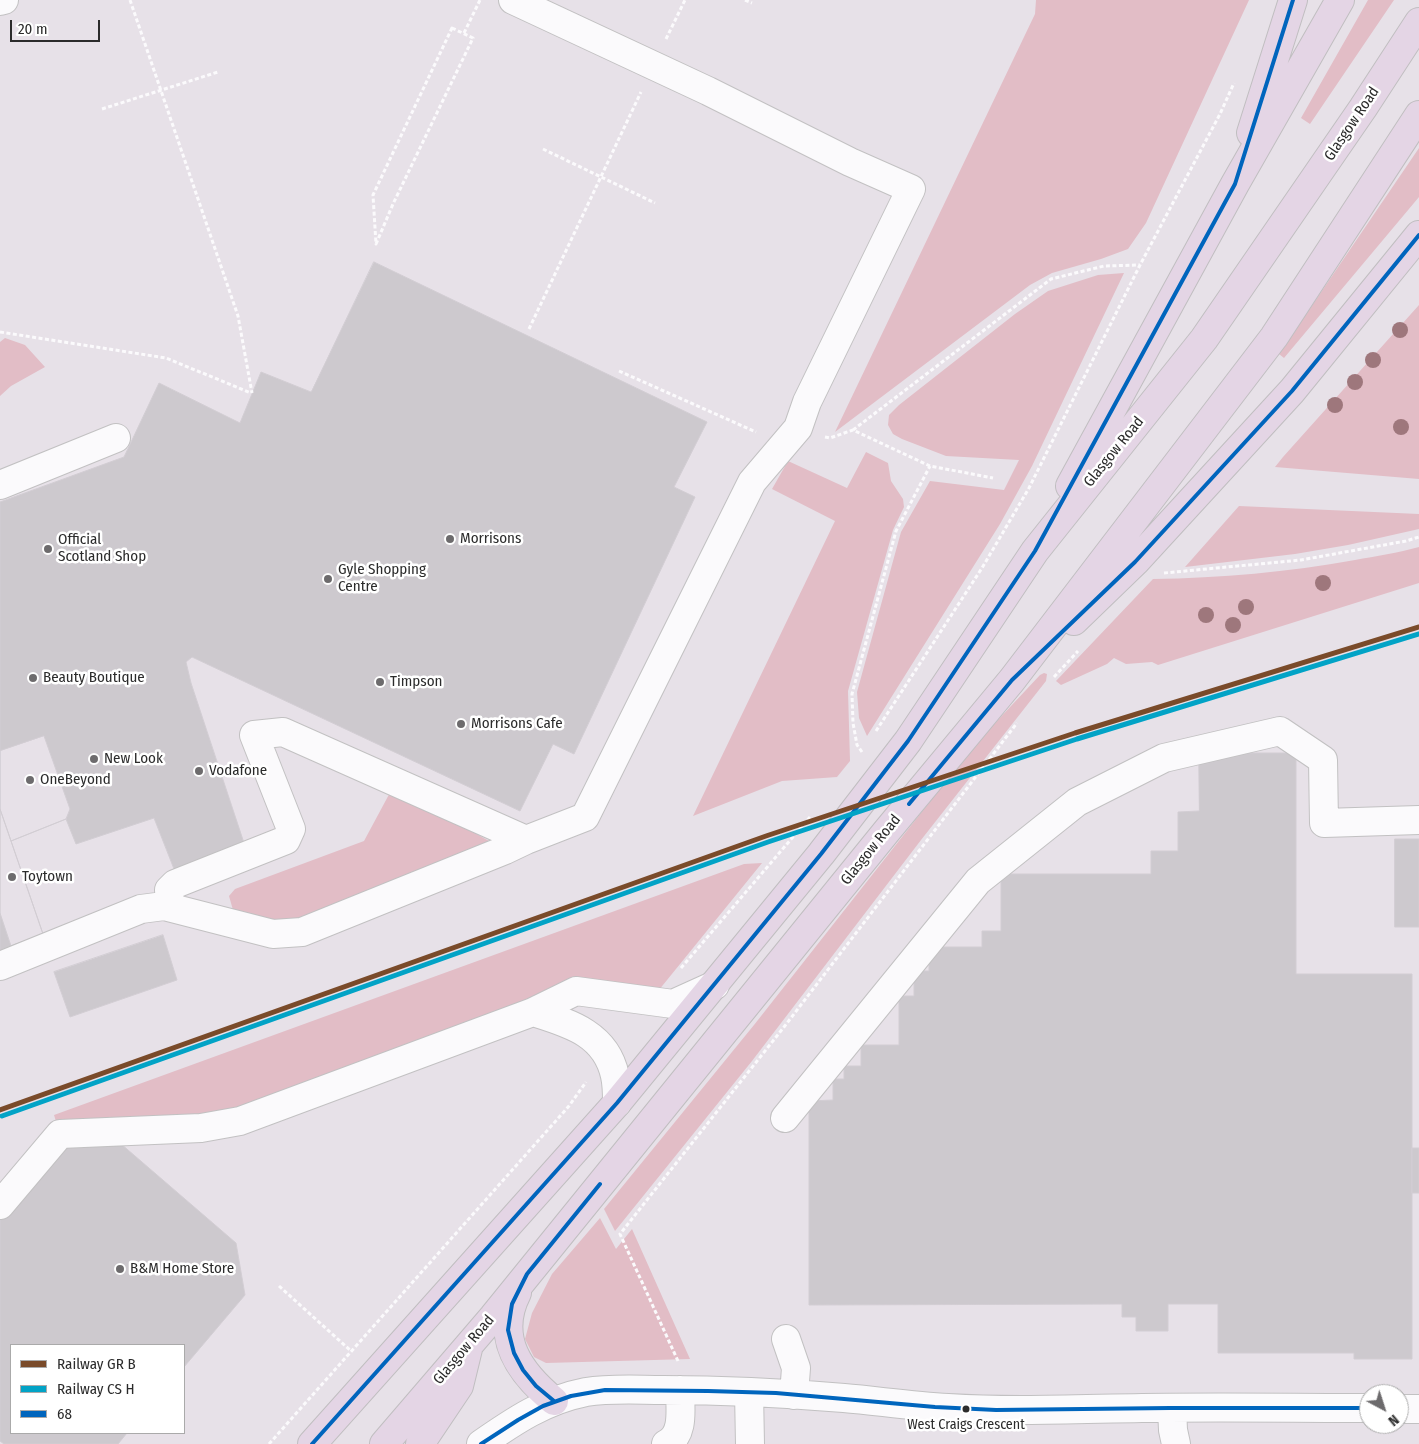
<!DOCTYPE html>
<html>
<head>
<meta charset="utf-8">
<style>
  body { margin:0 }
  #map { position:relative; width:1419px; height:1444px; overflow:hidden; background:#e7e1e8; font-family:"Fira Sans Condensed",sans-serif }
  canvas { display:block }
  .legend { position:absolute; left:10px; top:1344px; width:175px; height:90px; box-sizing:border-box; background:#fff; border:1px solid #aaa; margin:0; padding:6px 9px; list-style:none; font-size:15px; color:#2b2b2b }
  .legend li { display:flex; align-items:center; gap:10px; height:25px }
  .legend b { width:25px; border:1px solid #aaa }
  .north { position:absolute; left:1359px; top:1384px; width:50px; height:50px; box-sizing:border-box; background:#fff; border:1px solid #aaa; border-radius:50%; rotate:140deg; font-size:14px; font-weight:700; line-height:20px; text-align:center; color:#2b2b2b }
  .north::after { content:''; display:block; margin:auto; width:18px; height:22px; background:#6d6b6d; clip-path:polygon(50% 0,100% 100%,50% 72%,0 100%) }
  .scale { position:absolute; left:10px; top:20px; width:90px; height:22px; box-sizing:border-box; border:2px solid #2b2b2b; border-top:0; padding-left:6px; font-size:15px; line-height:18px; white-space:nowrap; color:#2b2b2b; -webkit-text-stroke:4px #fff; paint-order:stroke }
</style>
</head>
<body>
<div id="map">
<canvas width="1419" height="1444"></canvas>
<ul class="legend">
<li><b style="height:6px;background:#7a4b2a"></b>Railway GR B</li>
<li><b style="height:6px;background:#02a3c6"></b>Railway CS H</li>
<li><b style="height:6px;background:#0065bd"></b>68</li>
</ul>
<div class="north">N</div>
<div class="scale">20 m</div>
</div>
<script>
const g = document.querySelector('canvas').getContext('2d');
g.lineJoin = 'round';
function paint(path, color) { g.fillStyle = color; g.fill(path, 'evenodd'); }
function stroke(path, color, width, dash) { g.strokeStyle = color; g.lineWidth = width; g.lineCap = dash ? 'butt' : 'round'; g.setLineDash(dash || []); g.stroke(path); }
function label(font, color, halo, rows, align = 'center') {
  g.font = font + ' "Fira Sans Condensed",sans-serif'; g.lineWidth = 5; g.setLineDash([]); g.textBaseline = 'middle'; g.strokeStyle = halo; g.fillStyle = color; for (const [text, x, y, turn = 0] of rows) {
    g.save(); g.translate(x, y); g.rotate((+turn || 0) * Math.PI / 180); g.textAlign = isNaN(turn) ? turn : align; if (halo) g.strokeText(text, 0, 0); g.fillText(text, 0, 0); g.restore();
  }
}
paint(new Path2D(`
  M1036 0H1249L1146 223 1128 249 1101 259 1052 273 1030 285 835 432 1035 14Z
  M1368 0H1394L1310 124 1301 118Z
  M1419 148V197L1284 358 1279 354Z
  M1124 273 1032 466 1000 524 867 736 859 718 857 692 901 532 930 481 1004 490 1019 460 946 456 902 439 893 434 888 425 889 415 899 405 1015 314 1048 291 1098 275Z
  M1419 305V479L1275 467 1283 457Z
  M5 338 25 345 45 367 11 386 0 396V342Z
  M866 452 888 463 891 481 903 499 904 507 893 530 848 691 850 761 837 777 782 781 693 816 835 521 772 489 788 461 847 488Z
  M1239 506 1419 514V529L1348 545 1295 554 1185 567Z
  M1419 547V583L1158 665 1152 662 1126 664 1114 658 1107 664 1061 685 1056 681 1153 579C1221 578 1288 572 1355 560 1376 556 1398 553 1419 547Z
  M1044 673 1047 674 1046 681 921 840 752 1061 615 1231 604 1209 754 1025 939 790 982 737 1040 675Z
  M393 787 505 850 302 932 237 924 229 896 235 889 364 841Z
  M762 863 650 1001 576 991 278 1108 60 1134 54 1115 744 864Z
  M600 1218 616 1249 632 1229 690 1359 546 1363 534 1357 525 1339 532 1313 552 1274Z`), '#e2bdc6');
const building = new Path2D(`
  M374 262 707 422 674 487 695 497 574 754 553 744 520 811 192 657 186 662 191 683 244 843 174 869 154 818 76 844 66 819 11 841 43 934 0 950V502L124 457 159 383 240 423 261 372 311 392Z
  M44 736 70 809 66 819 11 841 0 809V751Z
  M1199 753H1296V974H1412V1359H1354V1353H1218V1304H1168V1331H1136V1317H1122V1304L809 1305V1101L833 1100V1079H844V1066H861V1045H899V996H914V971H929V947H982V931H1001V874H1151V851H1178V812L1199 811Z
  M0 809 43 934 11 946 0 913Z
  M1395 839H1419V927H1395Z
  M163 935 177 980 70 1017 54 972Z
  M113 1137 236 1243 245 1295 184 1367V1345H11V1433H127L118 1444H4L0 1441V1214L64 1140Z
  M1412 1148H1419V1193H1412Z`);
paint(building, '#cdc9ce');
stroke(building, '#d2cdd3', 1);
const minor = new Path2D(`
  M0 1 4 0
  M0 485 116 438
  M170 907 169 890 175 884 286 840 291 829 254 735 283 732 526 840
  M0 966 141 909 164 906 273 934 302 932 505 850 526 840 585 817 752 482 798 428 807 402 911 189 850 162 708 91 513 0
  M533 1012C568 1023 606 1033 615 1076 617 1084 617 1094 617 1103
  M785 1118 978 881 1077 802 1164 758 1280 731 1323 760 1324 823 1419 820
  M0 1205 60 1134 201 1128 240 1121 533 1012 576 991 673 1004 715 985
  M786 1339 796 1368 794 1395
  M749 1392 750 1444
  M1172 1408 1173 1430 1176 1444
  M1399 1409H1419
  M481 1444C514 1421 545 1400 586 1392 611 1388 638 1390 663 1390 723 1390 784 1393 844 1398 878 1401 913 1406 948 1408 1012 1412 1078 1409 1142 1408 1218 1407 1293 1408 1369 1408
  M666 1444C685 1435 680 1408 680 1390`);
const major = new Path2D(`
  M1251 133 1293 0
  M1070 486 1235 184 1340 0
  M1074 621 1135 562 1292 391 1419 235
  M517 1293C494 1338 520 1373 554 1401
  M312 1444 617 1103 821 854 908 741 1035 551 1204 339 1363 108 1419 22
  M384 1444 493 1317 886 832 1012 680 1274 337 1419 115
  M420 1444 459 1386 468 1349`);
stroke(minor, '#c2c1c2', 30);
stroke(major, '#c0bec0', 30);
stroke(new Path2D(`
  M130 0 238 316 252 393
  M745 0 752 3
  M452 28 473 38 393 204 376 244 373 195Z
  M464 33 480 0
  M666 39 685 0
  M102 109 218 72
  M543 149 655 203
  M529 329 641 92
  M0 332 166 358 251 393
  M619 371 756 432
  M853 430 1051 279 1104 266 1140 265
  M825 437 830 438 853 430 930 466 993 478
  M1164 573 1301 560 1406 541 1419 537
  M1054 677 1078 651
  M876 731 982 568 1029 488 1140 265 1220 114 1234 83
  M862 752 857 745 853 723 852 694 896 531 930 466
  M681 968 810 817
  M279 1286 351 1351
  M678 1361 620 1234 784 1027 1017 723
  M269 1444 569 1106 586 1082`), '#fbfafc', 3, [4, 2.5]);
stroke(minor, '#fbfafc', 28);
stroke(major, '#e4d5e5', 28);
stroke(new Path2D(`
  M909 804 1012 680 1135 562 1292 391 1419 235
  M554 1401 536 1386 523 1370 514 1353 508 1330 512 1304 527 1274 600 1184
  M312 1444 617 1103 821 854 908 741 1035 551 1235 184 1293 0
  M481 1444 518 1420 543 1406 571 1396 605 1390 708 1391 776 1393 935 1407 996 1410 1170 1408H1369`), '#0065bd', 4);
stroke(new Path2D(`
  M0 1110 766 836 1075 733 1419 627`), '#7a4b2a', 5);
stroke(new Path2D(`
  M2 1116 768 842 1077 739 1419 634`), '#02a3c6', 5);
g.fillStyle = '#9e777c';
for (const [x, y] of [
  [1400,330],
  [1373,360],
  [1355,382],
  [1335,405],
  [1401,427],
  [1323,583],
  [1246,607],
  [1206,615],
  [1233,625]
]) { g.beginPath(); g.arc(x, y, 8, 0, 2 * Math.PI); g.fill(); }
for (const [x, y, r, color] of [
  [450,539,5,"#6d6b6d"],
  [48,549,5,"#6d6b6d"],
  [328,579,5,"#6d6b6d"],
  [33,678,5,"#6d6b6d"],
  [380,682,5,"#6d6b6d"],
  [461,724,5,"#6d6b6d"],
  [94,759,5,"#6d6b6d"],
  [199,771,5,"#6d6b6d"],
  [30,780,5,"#6d6b6d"],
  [12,877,5,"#6d6b6d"],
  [120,1269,5,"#6d6b6d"],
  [966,1409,4.5,"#2b2b2b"]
]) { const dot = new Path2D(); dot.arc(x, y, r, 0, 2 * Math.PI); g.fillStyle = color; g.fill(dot); stroke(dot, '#fff', 2); }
label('14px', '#2b2b2b', '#fff', [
  ["West Craigs Crescent",966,1425]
]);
label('15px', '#2b2b2b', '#fff', [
  ["Glasgow Road",1352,124,-56],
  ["Glasgow Road",1114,452,-51],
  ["Glasgow Road",871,850,-51],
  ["Glasgow Road",464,1350,-50]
]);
label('15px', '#2b2b2b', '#fff', [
  ["Morrisons",460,539],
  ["Official",58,540],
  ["Scotland Shop",58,557],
  ["Gyle Shopping",338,570],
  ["Centre",338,587],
  ["Beauty Boutique",43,678],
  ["Timpson",390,682],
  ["Morrisons Cafe",471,724],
  ["New Look",104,759],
  ["Vodafone",209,771],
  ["OneBeyond",40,780],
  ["Toytown",22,877],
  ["B&M Home Store",130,1269]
], 'left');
</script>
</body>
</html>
